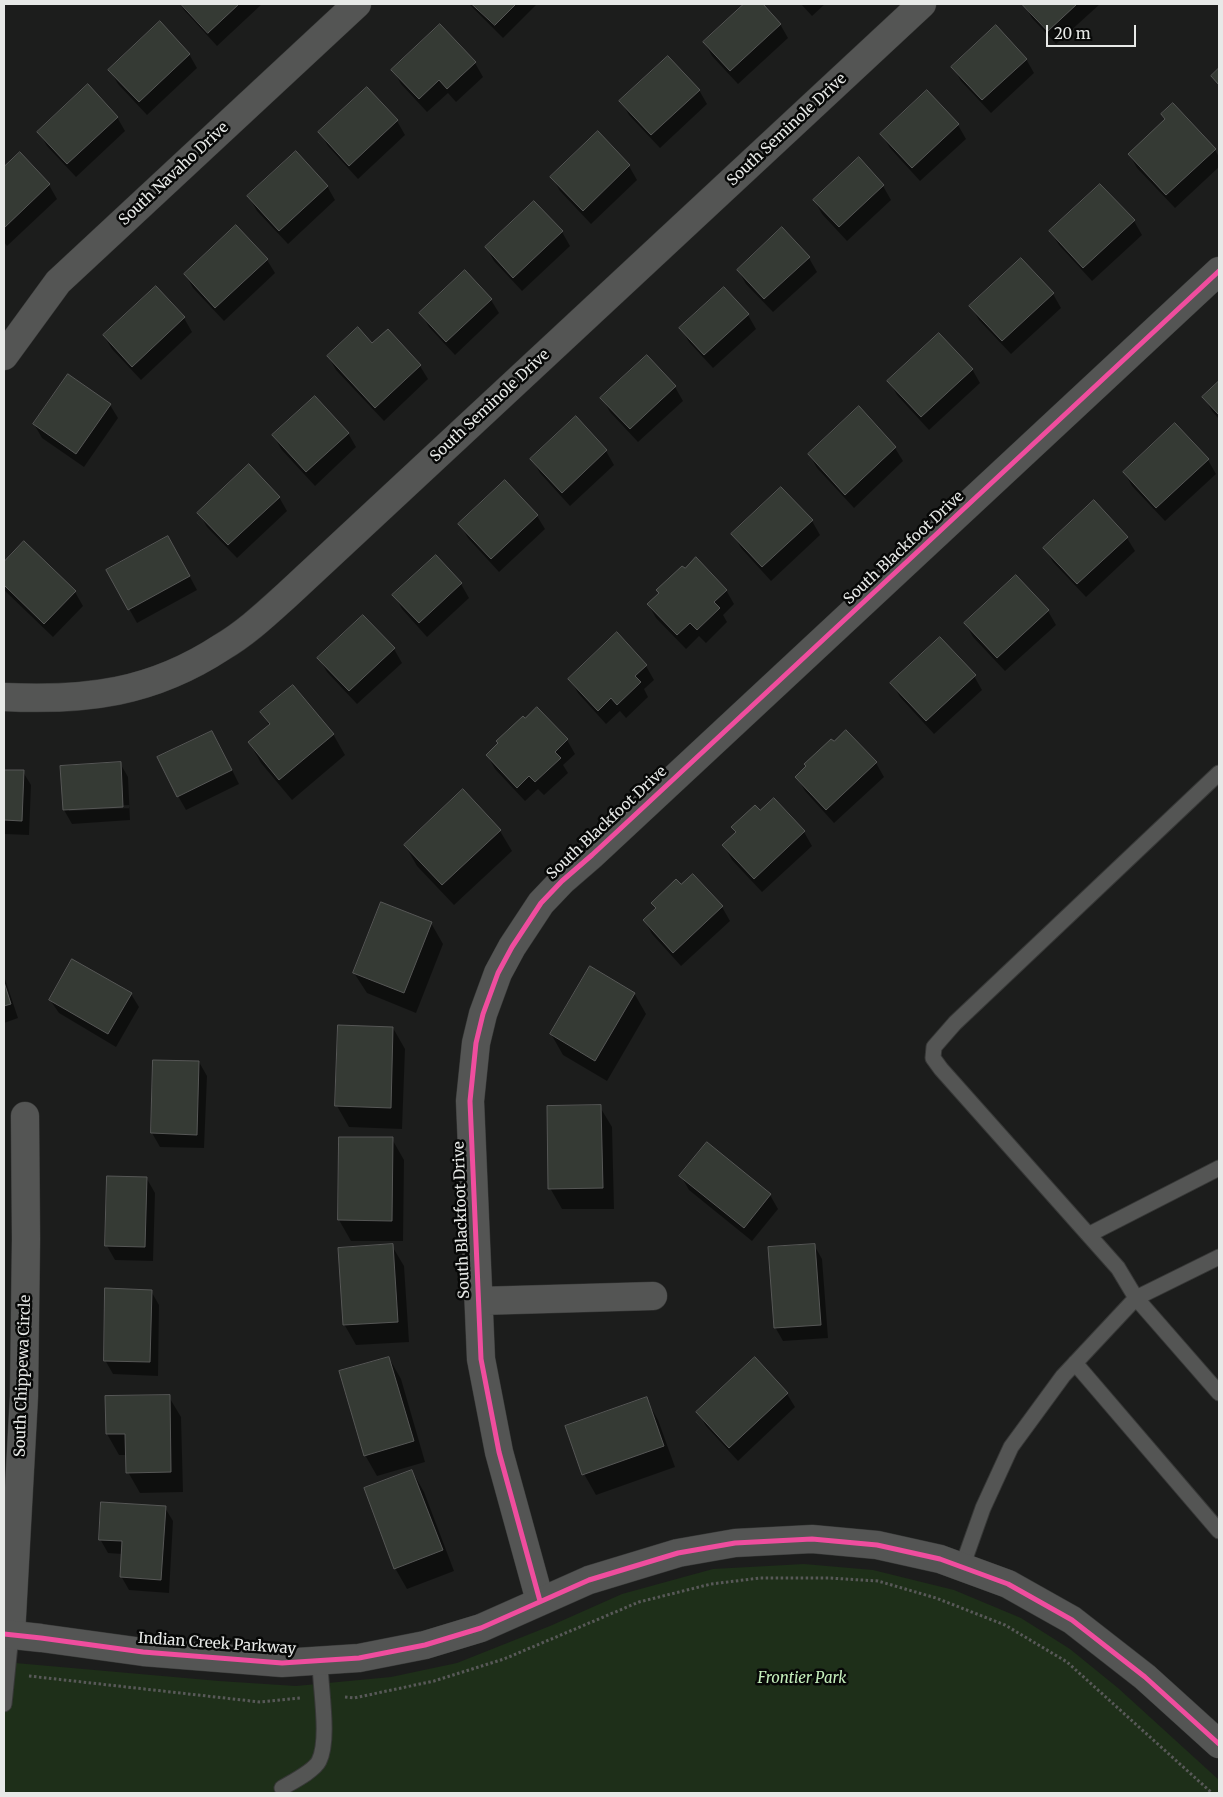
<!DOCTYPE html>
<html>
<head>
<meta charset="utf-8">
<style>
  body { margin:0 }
  #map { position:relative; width:1223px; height:1797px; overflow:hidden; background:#1c1d1c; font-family:Merriweather,serif }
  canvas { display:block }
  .frame { position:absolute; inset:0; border:5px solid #e7e9e7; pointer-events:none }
  .scale { position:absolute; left:1046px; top:25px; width:90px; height:22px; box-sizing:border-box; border:2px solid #e7e9e7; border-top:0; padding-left:6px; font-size:15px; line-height:18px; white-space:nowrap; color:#e7e9e7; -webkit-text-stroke:4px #070807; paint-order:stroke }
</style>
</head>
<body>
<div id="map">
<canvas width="1223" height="1797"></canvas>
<div class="frame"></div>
<div class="scale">20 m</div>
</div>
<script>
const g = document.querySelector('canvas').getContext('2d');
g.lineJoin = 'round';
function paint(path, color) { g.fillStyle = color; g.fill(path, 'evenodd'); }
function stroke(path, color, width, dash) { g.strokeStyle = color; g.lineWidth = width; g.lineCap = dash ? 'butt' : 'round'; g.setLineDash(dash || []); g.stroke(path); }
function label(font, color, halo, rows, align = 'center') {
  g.font = font + ' Merriweather,serif'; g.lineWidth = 5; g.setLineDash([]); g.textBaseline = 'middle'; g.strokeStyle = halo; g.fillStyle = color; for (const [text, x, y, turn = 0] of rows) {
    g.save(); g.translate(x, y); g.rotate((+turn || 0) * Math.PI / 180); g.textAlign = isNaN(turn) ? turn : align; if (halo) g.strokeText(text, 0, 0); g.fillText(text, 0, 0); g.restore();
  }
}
paint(new Path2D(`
  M804 1564 873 1570 954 1590 1021 1618 1070 1649 1118 1688 1219 1780V1793H4V1662L219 1681 296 1686 391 1677 457 1663 550 1626 622 1594 713 1569Z`), '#1e2f19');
paint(new Path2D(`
  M180 4H262L217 46 184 10Z
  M469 4H537L503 38Z
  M746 4H761L780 24 788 38 738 84 712 56 704 42Z
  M801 4H825L812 16Z
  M1024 4H1100L1056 44 1032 18Z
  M189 54 197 68 147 115 118 84 110 70Z
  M1026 59 1034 73 991 113 961 81 953 67Z
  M475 63 483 77 456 102 448 93 427 112 401 84 393 70Z
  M367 88 397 121 405 135 358 179 328 146 320 132Z
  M699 90 707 104 660 148 629 115 621 101Z
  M1162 115 1215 150 1219 157V167L1175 208 1137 168 1129 154 1166 120Z
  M117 117 125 131 76 177 47 146 39 132Z
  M958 125 966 139 920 181 890 148 882 135Z
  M598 133 629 166 637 180 591 224 560 191 552 177Z
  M20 154 49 185 57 199 7 246 4 242V169Z
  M858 159 883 186 891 200 847 241 822 214 814 200Z
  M327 186 335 200 288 244 257 211 249 197Z
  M1134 221 1142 235 1092 281 1059 245 1051 232Z
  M562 232 570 246 522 291 494 261 486 247Z
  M809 258 817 272 773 312 746 284 738 270Z
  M267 260 275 273 224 321 193 288 185 274Z
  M156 287 184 318 192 332 141 380 112 349 104 336Z
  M1053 294 1061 308 1011 354 979 320 971 306Z
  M491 300 499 313 455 355 429 327 421 313Z
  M748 315 756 329 713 368 689 342 681 328Z
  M328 356 420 366 428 379 384 421 336 370Z
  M972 369 980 383 929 430 897 395 889 381Z
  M1219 382V419L1212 411 1204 397Z
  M675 387 683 401 638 442 610 412 602 398Z
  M110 405 118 418 84 467 42 438 34 424Z
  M859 408 895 448 903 461 854 508 817 468 809 454Z
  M576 418 606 451 614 465 570 506 540 473 532 459Z
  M348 433 356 447 315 486 281 449 274 436Z
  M1208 460 1216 474 1165 521 1132 486 1124 472Z
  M781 489 812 521 820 535 771 581 741 548 733 534Z
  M279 497 287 511 237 558 207 527 199 513Z
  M537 516 545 529 499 572 468 538 460 524Z
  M1127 538 1135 551 1086 597 1053 562 1045 548Z
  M24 542 75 592 83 606 53 637 4 590V563Z
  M176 551 197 590 137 623 108 571Z
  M461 584 469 598 427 637 402 609 394 595Z
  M726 590 734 604 723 615 727 622 706 643 699 636 686 649 656 618 648 604Z
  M1048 611 1056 625 1005 671 973 637 965 623Z
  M394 649 402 663 357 704 327 672 319 658Z
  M646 666 654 680 644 689 648 697 626 718 620 711 606 724 578 693 570 679Z
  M974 676 982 690 934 734 900 697 892 683Z
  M262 713 333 734 345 755 292 800 261 763 249 742 269 725Z
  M567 740 575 754 563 765 568 773 544 795 538 789 525 801 495 769 487 755Z
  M220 746 239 784 186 810 178 796Z
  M120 763 128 777 130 820 72 824 64 810 61 767ZM129 805 130 808 69 811V809Z
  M876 763 884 777 834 823 805 791 797 777Z
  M4 771 23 772 31 785 29 835 4 834Z
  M774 799 804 832 812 846 762 892 732 860 724 846 736 834 733 828 760 812Z
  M500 831 512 851 454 905 417 866 405 845Z
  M693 875 722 907 730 921 681 966 652 934 644 920 657 910 653 903 681 886Z
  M431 923 443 944 416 1013 367 993 354 973Z
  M4 976 18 1018 4 1023Z
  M634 993 646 1014 607 1081 563 1055 551 1034Z
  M131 994 139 1007 116 1047 59 1013 50 1000Z
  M393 1028 405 1049 402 1129 349 1127 337 1106Z
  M199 1062 207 1076 204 1148 160 1147 152 1133Z
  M600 1107 612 1127 614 1209H562L550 1188Z
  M392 1139 404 1160 403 1241H351L339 1220Z
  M708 1144 770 1195 778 1209 752 1241 689 1190 681 1176Z
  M147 1179 155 1193 153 1261 115 1260 107 1246Z
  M814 1245 822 1259 828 1338 783 1341 775 1327Z
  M392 1246 404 1266 409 1342 356 1345 344 1324Z
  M151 1291 159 1305 158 1376 113 1374 105 1360Z
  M389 1358 401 1379 425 1462 377 1476 365 1455Z
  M787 1394 795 1407 738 1461 706 1426 698 1412Z
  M106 1397H169L181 1417 183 1492 140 1493 128 1472 127 1455H119L107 1434Z
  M646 1399 658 1420 675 1467 596 1495 584 1474Z
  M412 1471 424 1492 454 1571 407 1589 395 1568Z
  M165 1508 173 1521 169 1593 129 1590 121 1576 122 1554 108 1553 100 1539Z`), '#0007');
const building = new Path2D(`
  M181 4H239L208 33Z
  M472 4H516L495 25Z
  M744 4H763L781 24 730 71 703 42Z
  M1022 4H1077L1048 31Z
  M160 21 190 54 139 102 108 70Z
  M440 24 476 62 447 89 439 80 419 99 391 70Z
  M996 25 1027 59 982 100 951 67Z
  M668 56 700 90 651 135 619 101Z
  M1219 68V85L1211 76Z
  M88 84 118 117 67 164 37 132Z
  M367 87 398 120 349 166 318 132Z
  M927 90 959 124 912 168 880 134Z
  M1173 103 1216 149 1166 195 1128 154 1165 119 1161 114Z
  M598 131 630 165 583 211 550 177Z
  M296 151 328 186 279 231 247 196Z
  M20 152 50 184 4 228V167Z
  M859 157 884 185 839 227 813 200Z
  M1100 184 1135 220 1083 268 1049 231Z
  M534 201 563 231 513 278 485 247Z
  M236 225 268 259 215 308 184 274Z
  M782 227 810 257 764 299 737 270Z
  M1021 258 1054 293 1002 341 969 306Z
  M465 270 492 299 446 342 419 313Z
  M156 286 185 317 132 367 103 335Z
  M724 287 749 314 704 355 679 328Z
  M358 327 372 343 388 329 421 365 375 408 327 356Z
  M939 333 973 369 921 417 887 381Z
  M647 355 676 386 630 429 600 398Z
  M68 374 111 404 76 454 33 424Z
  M1219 381V415L1202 397Z
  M315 396 349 433 306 472 272 435Z
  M859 406 896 447 845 495 808 454Z
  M576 416 607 450 562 493 530 459Z
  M1175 423 1209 459 1156 508 1123 472Z
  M249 464 280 497 228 545 197 513Z
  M505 480 538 515 491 559 458 524Z
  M781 487 813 520 762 567 731 534Z
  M1094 500 1128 537 1077 584 1043 548Z
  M168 536 190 576 128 610 106 570Z
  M24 541 76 591 44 624 4 585V562Z
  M436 555 462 583 419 623 392 595Z
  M696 557 727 590 714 602 720 608 697 630 690 623 677 635 647 604 659 593 656 590 682 566 685 568Z
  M1016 575 1049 610 997 658 964 623Z
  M363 615 395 648 349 691 317 658Z
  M617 632 647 665 635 676 641 682 617 705 611 698 598 711 568 679Z
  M940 637 976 675 926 721 890 683Z
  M293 685 334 734 279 780 248 742 270 724 260 712Z
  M537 707 568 739 555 752 561 758 535 782 529 776 517 788 486 755 498 743 496 741 523 716 525 718Z
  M846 730 877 762 826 810 795 777 806 766 804 764 831 739 834 741Z
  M212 731 232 770 177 797 157 757Z
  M121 762 123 807 63 810 60 766Z
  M4 770H24L22 821 4 820Z
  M463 789 501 830 442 885 404 845Z
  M774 798 805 831 754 879 722 845 736 832 731 827 755 805 760 810Z
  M693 874 723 906 673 953 643 920 656 908 651 903 676 879 681 884Z
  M381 902 432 922 404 993 353 973Z
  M72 959 132 993 108 1034 49 1000Z
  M590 966 635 993 595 1061 550 1034Z
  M4 982 11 1004 4 1006Z
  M338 1025 393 1027 391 1108 335 1106Z
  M153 1060 199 1061 197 1135 151 1133Z
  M601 1105 603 1188 548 1189 547 1106Z
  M339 1137H393L392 1221 338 1220Z
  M707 1142 771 1194 744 1228 679 1176Z
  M107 1176 147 1177 145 1247 105 1246Z
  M393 1244 398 1322 343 1325 338 1248Z
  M815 1244 821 1325 774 1328 768 1247Z
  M105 1288 152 1290 150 1362 104 1361Z
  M389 1357 414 1441 364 1456 339 1371Z
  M755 1357 788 1393 729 1448 696 1412Z
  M170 1395 171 1472 126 1473 125 1434H106L105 1396Z
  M647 1397 664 1446 582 1475 565 1426Z
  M412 1470 443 1550 394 1569 364 1488Z
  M101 1502 166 1506 161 1580 120 1577 122 1541 99 1540Z`);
paint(building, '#353a34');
stroke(building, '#565756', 1);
const service = new Path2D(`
  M1090 1234 1219 1168
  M1219 1257 1136 1298 1219 1393
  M1075 1363 1219 1531
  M962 1567 983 1508 1011 1447 1063 1376 1136 1298 1118 1268 941 1069 933 1058 934 1047 955 1023 1219 773
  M4 1704 11 1635
  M282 1788C292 1782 314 1771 319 1761 330 1739 320 1687 320 1661`);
const minor = new Path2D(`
  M4 356 58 282 357 4
  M4 697C86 701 152 693 222 647 246 633 267 613 287 595L922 4
  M479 1301 653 1296
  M540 1601 499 1452 481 1359 470 1101 476 1043 483 1014 498 973 512 947 541 903 562 881 592 855 1219 271
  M11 1635 24 1396 26 1239 25 1116`);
const tertiary = new Path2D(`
  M4 1634 41 1638 143 1652 282 1663 359 1658 425 1645 481 1628 589 1580 678 1553 735 1543 812 1539 877 1545 940 1559 1008 1584 1072 1620 1145 1677 1219 1744`);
stroke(service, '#373837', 17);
stroke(minor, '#373837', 29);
stroke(tertiary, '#373837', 29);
stroke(new Path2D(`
  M29 1676 260 1702 301 1698
  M345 1697 354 1698 434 1681 504 1659 639 1602 711 1584 760 1578H829L878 1581 936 1598 1005 1625 1067 1662 1212 1793`), '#585958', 3, [2.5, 2.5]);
stroke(service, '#545554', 15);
stroke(minor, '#545554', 28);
stroke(tertiary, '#545554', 28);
stroke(new Path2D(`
  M540 1601 499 1452 481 1359 470 1101 476 1043 483 1014 498 973 512 947 541 903 562 881 592 855 1219 271
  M4 1634 41 1638 143 1652 282 1663 359 1658 425 1645 481 1628 589 1580 678 1553 735 1543 812 1539 877 1545 940 1559 1008 1584 1072 1620 1145 1677 1219 1744`), '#ef4d9e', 5);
label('15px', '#e7e9e7', '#070807', [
  ["South Seminole Drive",787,130,-43],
  ["South Navaho Drive",174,174,-43],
  ["South Seminole Drive",490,406,-43],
  ["South Blackfoot Drive",904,548,-43],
  ["South Blackfoot Drive",607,823,-43],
  ["South Blackfoot Drive",462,1220,-92],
  ["South Chippewa Circle",23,1376,-88],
  ["Indian Creek Parkway",217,1644,4]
]);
label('italic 15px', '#c5efbc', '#070807', [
  ["Frontier Park",802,1679]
]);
</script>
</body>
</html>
